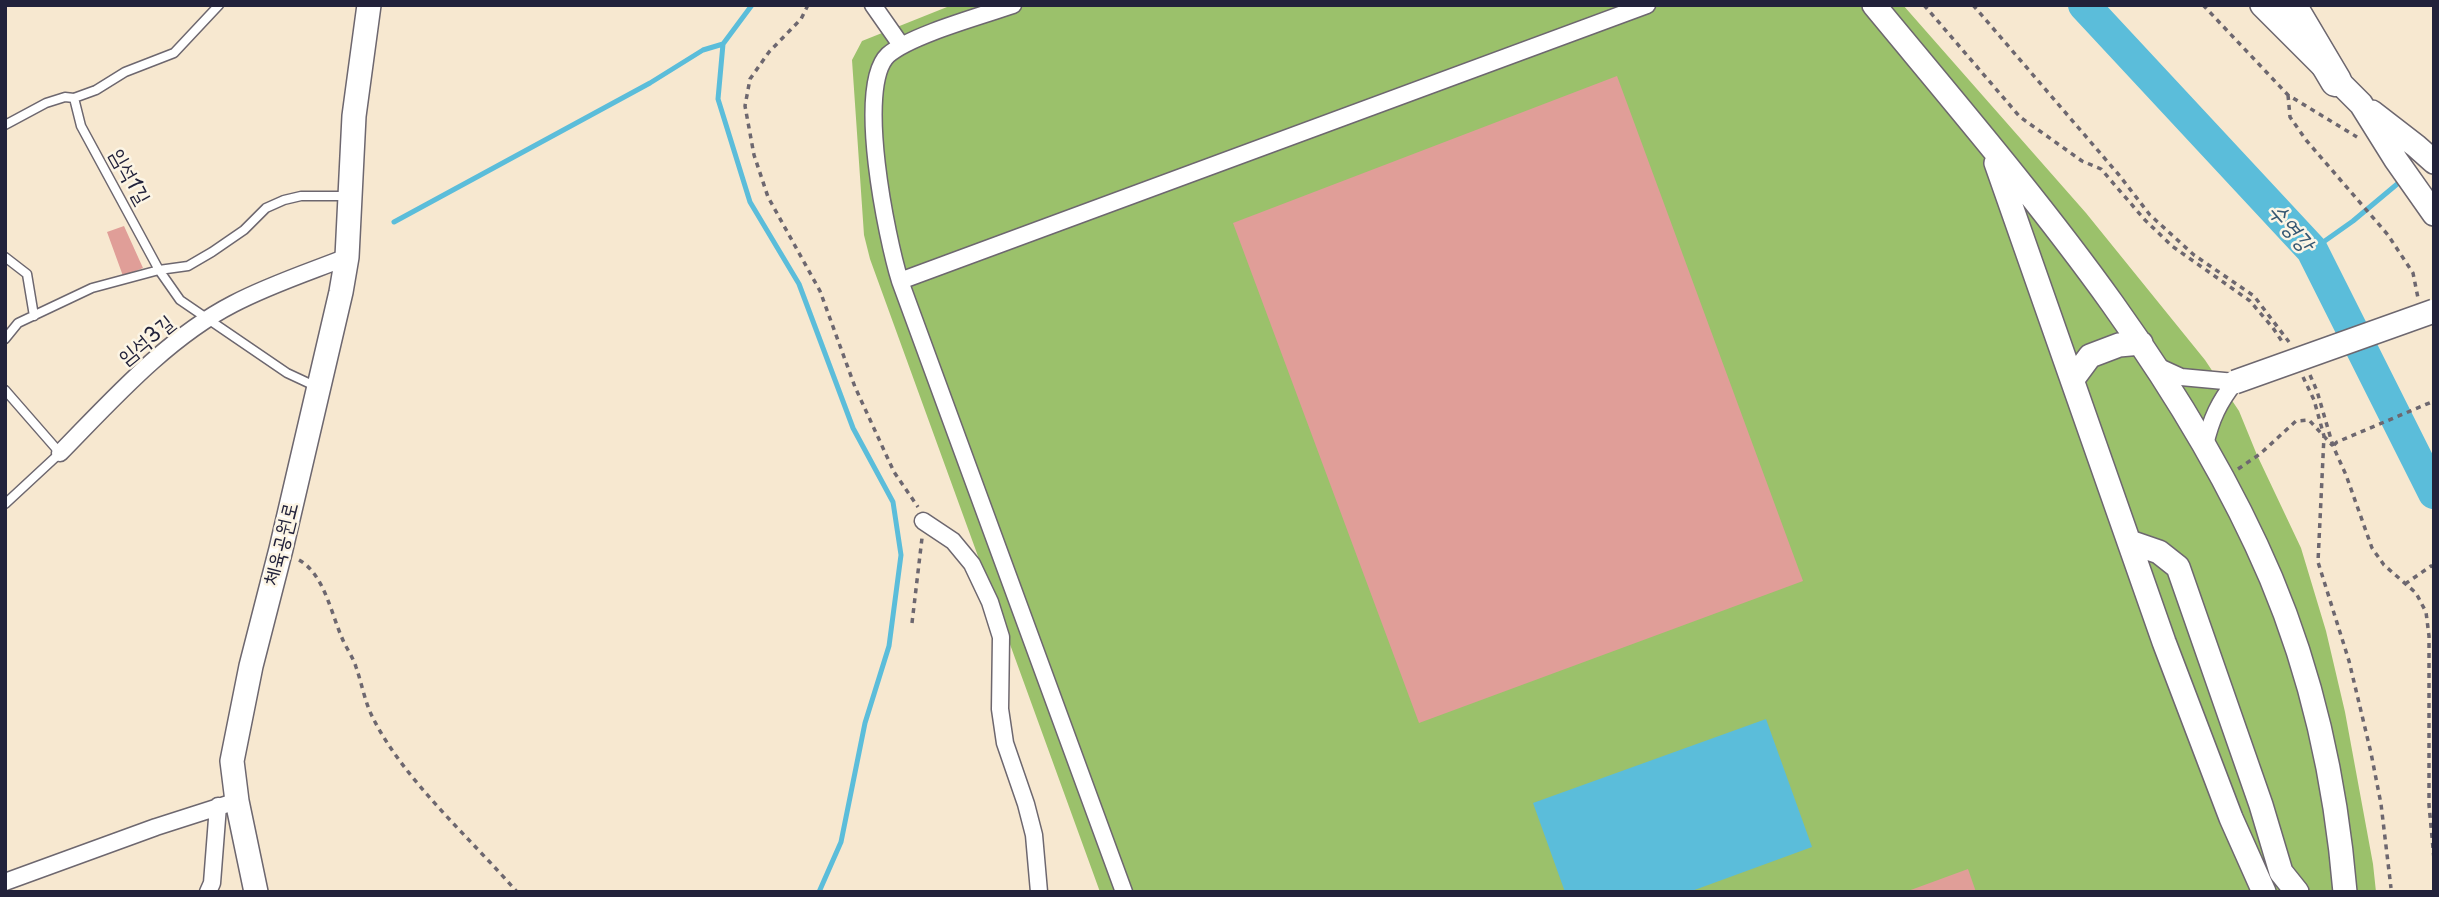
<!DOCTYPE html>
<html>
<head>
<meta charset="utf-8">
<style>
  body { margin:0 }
  #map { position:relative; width:2439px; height:897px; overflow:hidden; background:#f7e8d0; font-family:"Playpen Sans",sans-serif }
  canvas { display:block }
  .frame { position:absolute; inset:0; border:7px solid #22223b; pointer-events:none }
</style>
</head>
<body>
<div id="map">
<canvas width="2439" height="897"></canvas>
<div class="frame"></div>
</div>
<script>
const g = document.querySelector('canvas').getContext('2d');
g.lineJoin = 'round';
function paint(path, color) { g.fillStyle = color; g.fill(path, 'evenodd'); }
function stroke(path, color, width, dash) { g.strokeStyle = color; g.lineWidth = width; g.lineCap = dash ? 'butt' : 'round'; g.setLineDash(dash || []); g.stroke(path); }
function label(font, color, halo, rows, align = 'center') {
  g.font = font + ' "Playpen Sans","Poor Story",sans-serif'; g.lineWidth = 5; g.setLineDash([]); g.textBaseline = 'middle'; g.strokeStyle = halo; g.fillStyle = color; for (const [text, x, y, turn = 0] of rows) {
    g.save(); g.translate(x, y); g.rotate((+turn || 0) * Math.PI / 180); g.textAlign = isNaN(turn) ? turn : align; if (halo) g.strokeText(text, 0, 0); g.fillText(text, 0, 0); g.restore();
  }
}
paint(new Path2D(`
  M952 5H1903L2086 213 2205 360 2239 411 2257 455 2301 548 2326 631 2345 712 2373 864 2376 892H1100L870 259 864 235 852 60 862 41Z`), '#9bc16b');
paint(new Path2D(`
  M1766 719 1812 847 1689 892H1565L1533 803Z`), '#5bbdda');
stroke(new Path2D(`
  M752 5 723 44 718 99 750 202 799 284 853 428 893 502 901 555 889 646 865 723 841 842 819 892
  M394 222 650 83 703 50 723 44
  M2312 250 2353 221 2402 180`), '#5bbdda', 5);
stroke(new Path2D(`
  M2084 5 2312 250 2434 493`), '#5bbdda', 32);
paint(new Path2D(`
  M1617 76 1803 581 1419 723 1233 223Z
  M124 226 143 268 123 276 107 232Z
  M1968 869 1976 892H1908V891Z`), '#e09e98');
const lane = new Path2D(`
  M74 98 81 126 159 270 180 300 287 373 317 387
  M5 125 46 103 65 97 74 98 96 90 125 72 174 53 219 5
  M5 257 27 274 34 316
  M5 339 18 323 92 288 159 270 188 266 212 252 244 230 266 208 284 200 301 196H348
  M5 390 60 453 5 504`);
const street = new Path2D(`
  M873 5 901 45
  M1013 5C981 16 911 35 888 55 855 86 887 239 900 281L1124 892
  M900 281 1647 5
  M2157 366 2181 377 2235 382C2219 402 2211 419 2205 445
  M60 453C112 400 167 338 233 304 269 285 309 272 347 257
  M923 521 953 541 972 564 990 602 1001 637 1000 709 1005 743 1026 804 1034 835 1039 892
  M5 882 156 827 237 801
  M208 892 212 883 218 806`);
const secondary = new Path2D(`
  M1874 5C2022 184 2179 362 2271 578 2313 678 2336 784 2345 892
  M2262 5 2361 104 2396 160 2434 214
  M2372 112 2416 146 2434 162
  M1996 163 2164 642 2231 818 2264 892
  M2073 379 2090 356 2119 345 2141 343
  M2130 542 2159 552 2178 567 2261 805 2281 872 2297 892
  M256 892 237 801 232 761 251 666 281 549 341 292 347 257 354 116 369 5`);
const highway = new Path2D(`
  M2291 5 2336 81`);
stroke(lane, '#6d676f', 11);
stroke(street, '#6d676f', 19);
stroke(secondary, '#6d676f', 26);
stroke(highway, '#6d676f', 33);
stroke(new Path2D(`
  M808 5 801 19 769 52 750 79 745 106 754 155 768 197 820 291 855 387 894 472 918 507
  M1924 5 2020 117 2082 161 2101 169 2145 220 2172 246 2250 301 2273 328 2283 343
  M1973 5 2119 175 2150 215 2194 255 2254 296 2289 342
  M2203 5 2288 95 2357 137
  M2288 95 2290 117 2306 140 2388 235 2413 273 2418 298
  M2310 375 2317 391 2333 446 2346 475 2372 548 2384 565 2416 593 2426 612 2429 636V805L2434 859
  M2303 377 2314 400 2324 436 2318 562 2349 661 2371 753 2381 804 2391 888
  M2334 445 2337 442 2434 401
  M2238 469 2260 454 2296 421 2309 420 2332 445
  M299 560C324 574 331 613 342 638 346 648 353 657 356 667 362 684 365 703 373 718 403 779 472 840 517 892
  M2405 584 2431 566 2434 567
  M912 623 922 538`), '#6d676f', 3.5, [5, 5]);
stroke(lane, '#fff', 8);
stroke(street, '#fff', 16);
stroke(secondary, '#fff', 23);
stroke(highway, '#fff', 30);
const secondaryBridge = new Path2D(`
  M2235 382 2434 311`);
stroke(secondaryBridge, '#6d676f', 26, []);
stroke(secondaryBridge, '#fff', 23);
label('21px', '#22223b', '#fcf5e5', [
  ["임석1길",129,177,61],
  ["임석3길",147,341,-39],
  ["체육공원로",282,544,-76]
]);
label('italic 23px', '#365873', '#fcf5e5', [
  ["수영강",2290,228,49]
]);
</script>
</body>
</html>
